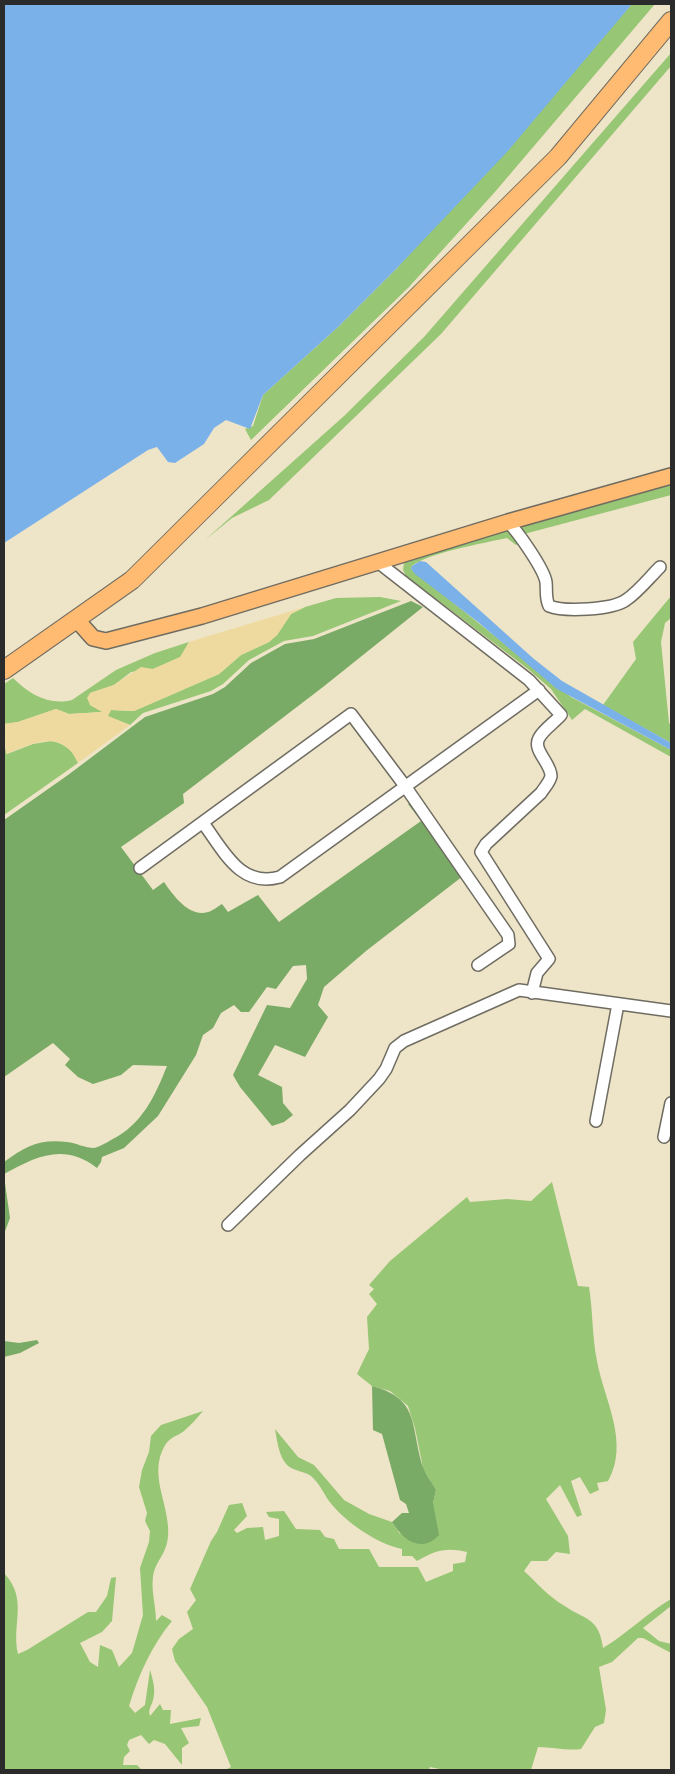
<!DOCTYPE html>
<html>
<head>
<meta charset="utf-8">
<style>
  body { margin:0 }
  #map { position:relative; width:675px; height:1774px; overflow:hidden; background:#eee4c7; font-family:"EB Garamond",serif }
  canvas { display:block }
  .frame { position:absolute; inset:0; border:5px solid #2b2b2b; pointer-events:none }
</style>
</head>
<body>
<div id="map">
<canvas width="675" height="1774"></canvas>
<div class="frame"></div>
</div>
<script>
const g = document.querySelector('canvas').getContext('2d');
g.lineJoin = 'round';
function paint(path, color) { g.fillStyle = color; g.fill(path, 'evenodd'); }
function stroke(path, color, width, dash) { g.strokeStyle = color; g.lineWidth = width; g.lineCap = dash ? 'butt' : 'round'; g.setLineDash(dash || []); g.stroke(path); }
paint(new Path2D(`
  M632 4H655L494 193 409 287 251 440 245 429 253 426 263 395 338 327 397 268Z
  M671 53V66L441 334 269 500 232 518 205 540 344 416 424 337Z
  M671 483V495L524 534 521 528 525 525Z
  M505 530 512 533 520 543 516 545 507 538C484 543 428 553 412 566L411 569 571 697 671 750V757L585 709 572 720 551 689 528 669 406 576 403 570 404 562Z
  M671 596V618L665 623 661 642 669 723 671 725V743L603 705 636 659 633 642Z
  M380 597 401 601 313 636 284 641 249 660 223 684 211 691 143 713 130 725 107 716 111 710 134 711 219 674 241 655 269 642 277 635 291 614 305 607 336 598Z
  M189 642 181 657 153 669 131 672 114 685 90 693V705L103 712 69 714 56 709 18 722 4 724V684L13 678C29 694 49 706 72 700L116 670 155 653Z
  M51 741C64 743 73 750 78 763L4 815V744L7 754 33 744Z
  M552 1182 578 1286 589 1287C593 1312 592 1336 597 1361 604 1400 630 1442 608 1481L597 1483 599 1490 590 1494 580 1477 571 1481 582 1515 577 1517 560 1485 546 1499 568 1536 570 1554 556 1552 547 1561H531L524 1571C536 1582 549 1597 563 1605 585 1620 599 1617 603 1648 628 1633 647 1613 671 1599V1606L643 1628 659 1641 671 1644V1653L643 1638H638L612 1662 599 1667 606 1710 604 1723 595 1727 581 1749C566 1751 553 1747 538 1747L531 1770H444L430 1767 429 1770H225L231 1767 207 1707 175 1661 172 1649 179 1639 193 1629 187 1612 196 1600 190 1589 211 1541 217 1532 229 1505 242 1503 247 1516 234 1530 237 1533 247 1528 263 1527 265 1540 279 1536V1519L269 1517 266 1512 284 1511 296 1529 320 1530 325 1537 334 1539 339 1549H369L379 1567H418L426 1582 453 1571V1564L465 1562 467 1552C447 1547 435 1550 417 1561L412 1556H402V1549C377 1544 344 1521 329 1501 323 1492 319 1483 311 1476 304 1471 293 1471 287 1465 279 1457 277 1440 275 1429L298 1457 314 1465 344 1500 369 1514 392 1522 400 1534 433 1503 436 1490 423 1468 415 1428 408 1406 390 1391 372 1386 357 1374 369 1349 367 1317 377 1304 369 1294 374 1289 369 1285 390 1261 467 1197 470 1202 507 1199 531 1201Z
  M203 1411C197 1418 191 1425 184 1431 176 1437 169 1437 164 1447 150 1473 166 1499 168 1526 170 1554 157 1556 153 1576 151 1592 156 1606 156 1621L162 1615 172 1621C152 1645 138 1676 129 1706L135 1713 145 1705 150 1670C153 1680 156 1690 153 1700 151 1707 148 1709 150 1716L160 1704 163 1710H171L170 1724 201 1718 199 1726 181 1728 189 1743 182 1748V1765L165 1744 154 1740 149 1744 141 1735 129 1740 127 1745 130 1751 124 1757 123 1765H137L142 1770H4V1573C29 1600 11 1624 18 1654L27 1650 88 1612H96L107 1596 111 1578 116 1577 112 1621 102 1632 80 1643 90 1662 98 1667 100 1645 112 1650 119 1667 132 1653 143 1615 140 1568 149 1542 150 1531 145 1521 147 1513 139 1487 142 1470 149 1452 151 1436 161 1425Z`), '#97c675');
paint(new Path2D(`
  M411 601 423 607 323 687 183 794 184 803 121 847 153 890 164 882C173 895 189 918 208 912 213 911 218 906 222 904L228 912 258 895 279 922 421 821 408 804 413 800 463 876 366 951 324 987 318 1005 328 1017 305 1057 275 1045 258 1075 282 1087 283 1103 293 1115 284 1122 272 1126 240 1087 233 1075 267 1005 290 1008 307 979 306 965 293 966 276 989 267 987 249 1012H241L234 1005 221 1013 213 1028 203 1035 196 1055 158 1116 124 1148 102 1157 101 1162 97 1168C64 1142 35 1157 4 1174V1162C26 1146 39 1139 67 1142 76 1143 85 1148 94 1148 99 1147 106 1143 111 1140 142 1125 155 1096 167 1066L133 1065 121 1075 93 1084 78 1077 65 1065 70 1059 53 1043 4 1077V820L68 775 145 717 213 694 225 687 251 663 285 644 314 639Z
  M4 1176 10 1218 4 1234Z
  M37 1340 39 1343 20 1353 4 1357V1341L19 1343Z
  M372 1386C421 1399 410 1427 423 1467 426 1475 432 1482 436 1490L433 1503 439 1535C421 1554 403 1540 392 1522L402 1513H409L406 1504 400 1500 382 1434 373 1430Z`), '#79ab66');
paint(new Path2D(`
  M305 607 291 614 277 635 269 642 241 655 219 674 134 711 111 710 108 716 130 725 78 763C63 728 33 743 6 754L4 724 18 722 56 709 69 714 102 712 90 705 87 698 90 693 114 685 141 667 153 669 180 657 189 642Z`), '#eeda9e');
paint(new Path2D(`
  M4 4H632L507 152 397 268 338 327 263 395 250 429 226 420 214 428 204 444 175 463 168 462 157 447 148 450 4 543Z
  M420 561 426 562 534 659 562 681 671 743V750L557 689 478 622 415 574 411 569 412 566Z`), '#7bb1e9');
const minor = new Path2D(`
  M508 522C518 532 544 569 546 582 547 591 545 597 549 606 564 612 612 610 626 600 638 592 649 578 660 567
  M379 563 529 680 561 715C555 722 543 730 539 738 532 750 551 763 551 776 550 782 544 788 541 793L486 844 481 852 549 959 537 973 532 993
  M203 823C224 851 240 888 280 877L539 690
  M140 868 351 714 405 786 508 935 509 944 478 965
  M596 1121 618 1004
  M664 1137 671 1103
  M228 1225 300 1155 350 1110 379 1079 386 1069 395 1048 404 1041 519 990 671 1011`);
const major = new Path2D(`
  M77 620 93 638 106 641 202 616 508 522 671 476`);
const highway = new Path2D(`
  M4 670 132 580 558 157 671 21`);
stroke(minor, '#6f6c62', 14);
stroke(major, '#6f6c62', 18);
stroke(highway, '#6f6c62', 20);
stroke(minor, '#fff', 11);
stroke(major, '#ffbb71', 15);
stroke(highway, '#ffbb71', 18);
</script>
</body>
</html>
